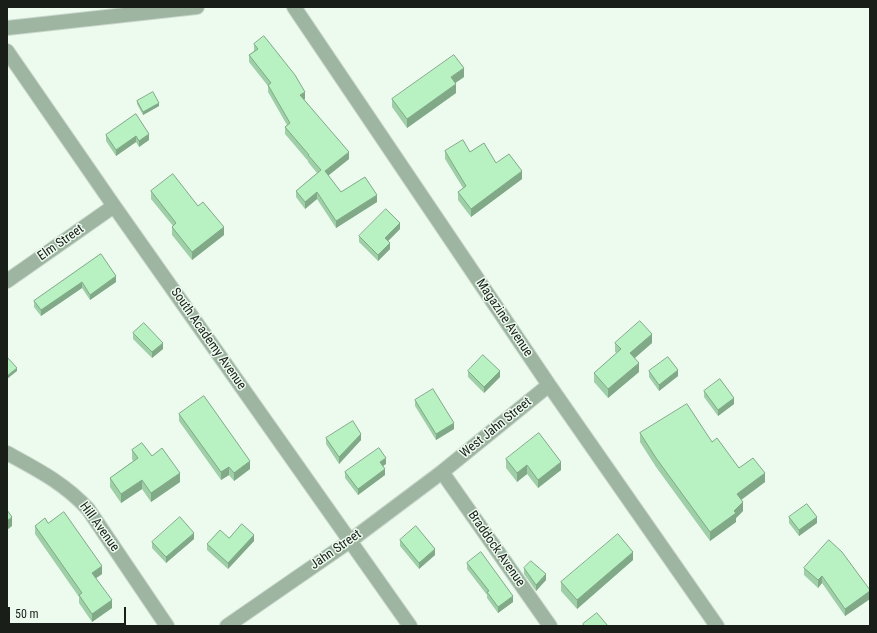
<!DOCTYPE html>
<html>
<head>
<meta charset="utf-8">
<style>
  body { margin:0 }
  #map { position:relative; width:877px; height:633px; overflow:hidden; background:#edfbef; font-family:"Roboto Condensed",sans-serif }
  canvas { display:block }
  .frame { position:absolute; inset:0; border:8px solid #191e19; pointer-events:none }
  .scale { position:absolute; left:8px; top:607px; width:118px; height:18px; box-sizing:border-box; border:2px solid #191e19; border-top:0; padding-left:5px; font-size:12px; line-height:14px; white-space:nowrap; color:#191e19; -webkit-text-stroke:3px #edfbef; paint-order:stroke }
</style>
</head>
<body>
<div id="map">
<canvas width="877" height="633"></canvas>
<div class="frame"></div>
<div class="scale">50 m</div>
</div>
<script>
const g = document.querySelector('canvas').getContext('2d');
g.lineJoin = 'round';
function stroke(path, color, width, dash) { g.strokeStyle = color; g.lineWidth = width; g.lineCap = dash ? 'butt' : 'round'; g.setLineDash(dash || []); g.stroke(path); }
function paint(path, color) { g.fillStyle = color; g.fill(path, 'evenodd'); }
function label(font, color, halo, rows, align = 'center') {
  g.font = font + ' "Roboto Condensed",sans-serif'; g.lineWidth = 3; g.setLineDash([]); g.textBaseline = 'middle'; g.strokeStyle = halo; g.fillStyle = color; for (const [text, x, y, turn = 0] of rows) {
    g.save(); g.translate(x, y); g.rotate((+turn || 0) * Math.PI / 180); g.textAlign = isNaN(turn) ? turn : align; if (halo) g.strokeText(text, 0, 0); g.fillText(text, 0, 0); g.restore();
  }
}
const minor = new Path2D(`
  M294 7 549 385 717 626
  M7 28 197 7
  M7 51 114 206 410 626
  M7 281 114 206
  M7 453C38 470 64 483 88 509L167 626
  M442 472 550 626
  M227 626 350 541 442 472 549 385`);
stroke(minor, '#cbd8cd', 16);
stroke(minor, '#9eb5a1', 14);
paint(new Path2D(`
  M254 44 305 99H304L349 159 328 176 341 192 377 202 336 228 317 199 305 209 296 197V191L317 173 308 162V161L285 134V127L287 125 268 92V86L249 62V55L254 51Z
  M464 77 455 83 456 93 407 128 392 107V99Z
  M137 101 159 106 143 115 137 104Z
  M136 114 149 140 139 147 136 142 116 156 106 141V135Z
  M445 151 470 152 496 163 522 179 471 217 458 200V192L463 188 445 159Z
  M151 191 198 206 224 235 192 260 172 235V227L173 226 151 199Z
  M400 229 388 241 390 249 378 261 359 242V236Z
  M101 254 116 282 90 300 82 288 41 316 34 307V301Z
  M133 333 163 349 152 358 133 339Z
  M615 343H652L635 358 639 372 608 398 594 382V373L617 353 615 352Z
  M468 371 500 377 484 393 468 377Z
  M649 371 678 376 659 391 649 377Z
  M704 391 734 404 718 416 704 397Z
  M415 400 454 429 436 440 415 406Z
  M179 414 250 469 234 481 229 475 221 480 179 421Z
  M640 433 712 442 739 468 765 482 741 500 743 511 736 518V522L710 541 656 467 640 442Z
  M326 438 361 440 339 464 326 444Z
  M132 450 152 456 180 482 151 502 142 489 121 503 110 487V478L133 461 132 459Z
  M506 459 561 470 538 488 527 474 517 482 506 468Z
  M386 464 383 466 385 475 358 495 345 478V472Z
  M789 517 817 523 799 536 789 523Z
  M48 523 102 574 96 578 112 608 92 622 79 603V597L35 534V526Z
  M229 538 254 541 228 569 207 550V544Z
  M194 539 166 563 152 548V542Z
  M400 540 435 555 419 569 400 546Z
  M633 560 577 609 561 591V582Z
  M467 563 513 602 498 613 487 598V595L467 569Z
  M524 568 546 580 536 591 524 574Z
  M804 568 870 590V599L845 616 822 583 818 588 804 575Z`), '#9ecfa7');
paint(new Path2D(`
  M464 68V77L451 86V77Z
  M456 84V93L407 128V119Z
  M305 92V99L300 102V95Z
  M159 103V106L143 115V112Z
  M149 134V140L139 147V141Z
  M136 136V142L116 156V150Z
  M349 152V159L325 178V171Z
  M522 171V179L471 217V209Z
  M317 192V199L305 209V202Z
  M377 195V202L336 228V221Z
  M400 223V229L385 244V238Z
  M224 227V235L192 260V252Z
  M390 243V249L378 261V255Z
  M116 276V282L90 300V295Z
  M82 282V288L41 316V310Z
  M652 334V343L630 362V353Z
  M163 343V349L152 358V352Z
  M639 363V372L608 398V389Z
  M17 368V371L7 379V376Z
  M678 370V376L659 391V385Z
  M500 371V377L484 393V387Z
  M734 398V404L718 416V410Z
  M454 423V429L436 440V434Z
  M361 434V440L339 464V457Z
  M386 458V464L380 468V462Z
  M250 461V469L234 481V473Z
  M561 462V470L538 488V480Z
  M527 465V474L517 482V473Z
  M229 467V475L221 480V472Z
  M385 469V475L358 495V489Z
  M180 473V482L151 502V493Z
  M765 473V482L737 503V494Z
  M142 480V489L121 503V494Z
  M743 502V511L736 518V522L710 541V532Z
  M12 517V526L7 530V521Z
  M817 517V523L799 536V530Z
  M194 533V539L166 563V557Z
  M254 535V541L228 569V563Z
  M435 549V555L419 569V563Z
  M633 552V560L577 609V600Z
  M102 566V574L92 581V573Z
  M546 574V580L536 591V585Z
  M822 576V583L818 588V580Z
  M870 591V599L845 616V609Z
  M513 596V602L498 613V607Z
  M112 600V608L92 622V614Z`), '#81a988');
const building = new Path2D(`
  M264 36 295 75 305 92 300 95 349 152 325 171 341 192 365 177 377 195 336 221 317 192 305 202 296 191 321 170 308 155H309L285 127 290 123 268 85 271 83 249 55 258 49 254 44Z
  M454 55 464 68 451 77 456 84 407 119 392 99Z
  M153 92 159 103 143 112 137 101Z
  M136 114 149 134 139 141 136 136 116 150 106 135Z
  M463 140 470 152 484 143 496 163 509 154 522 171 471 209 458 192 466 186 445 151Z
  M173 174 198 206 203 202 224 227 192 252 172 227 176 223 151 191Z
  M386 209 400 223 385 238 390 243 378 255 359 236Z
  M101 254 116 276 90 295 82 282 41 310 34 301Z
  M640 321 652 334 630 353 639 363 608 389 594 373 621 349 615 343Z
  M144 323 163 343 152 352 133 333Z
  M483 355 500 371 484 387 468 371Z
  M7 357 17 368 7 376Z
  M668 357 678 370 659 385 649 371Z
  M720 379 734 398 718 410 704 391Z
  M433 389 454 423 436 434 415 400Z
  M204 396 250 461 234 473 229 467 221 472 179 414Z
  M687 404 712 442 717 438 739 468 753 458 765 473 737 494 743 502 734 511 736 513 710 532 656 458 640 433Z
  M353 421 361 434 339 457 326 438Z
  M539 433 561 462 538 480 527 465 517 473 506 459Z
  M142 443 152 456 162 448 180 473 151 493 142 480 121 494 110 478 138 458 132 450Z
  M379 448 386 458 380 462 385 469 358 489 345 472Z
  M807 504 817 517 799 530 789 517Z
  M7 510 12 517 7 521Z
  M64 512 102 566 92 573 112 600 92 614 79 595 82 593 35 526 45 518 48 523Z
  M180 517 194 533 166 557 152 542Z
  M242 524 254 535 228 563 207 544 220 530 229 538Z
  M416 526 435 549 419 563 400 540Z
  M618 534 633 552 577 600 561 582Z
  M829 540 842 552 870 590V591L845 609 822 576 818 580 804 568Z
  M481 552 513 596 498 607 487 592 489 591 467 563Z
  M531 561 546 574 536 585 524 568Z
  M597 613 608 626H584L583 624Z`);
paint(building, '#b8f1c2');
stroke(building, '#81a988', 1);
label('13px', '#191e19', '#edfbef', [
  ["Elm Street",61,243,-35],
  ["Magazine Avenue",504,318,56],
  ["South Academy Avenue",208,339,55],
  ["West Jahn Street",496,428,-39],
  ["Hill Avenue",99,527,54],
  ["Braddock Avenue",496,549,55],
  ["Jahn Street",336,550,-35]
]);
</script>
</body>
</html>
